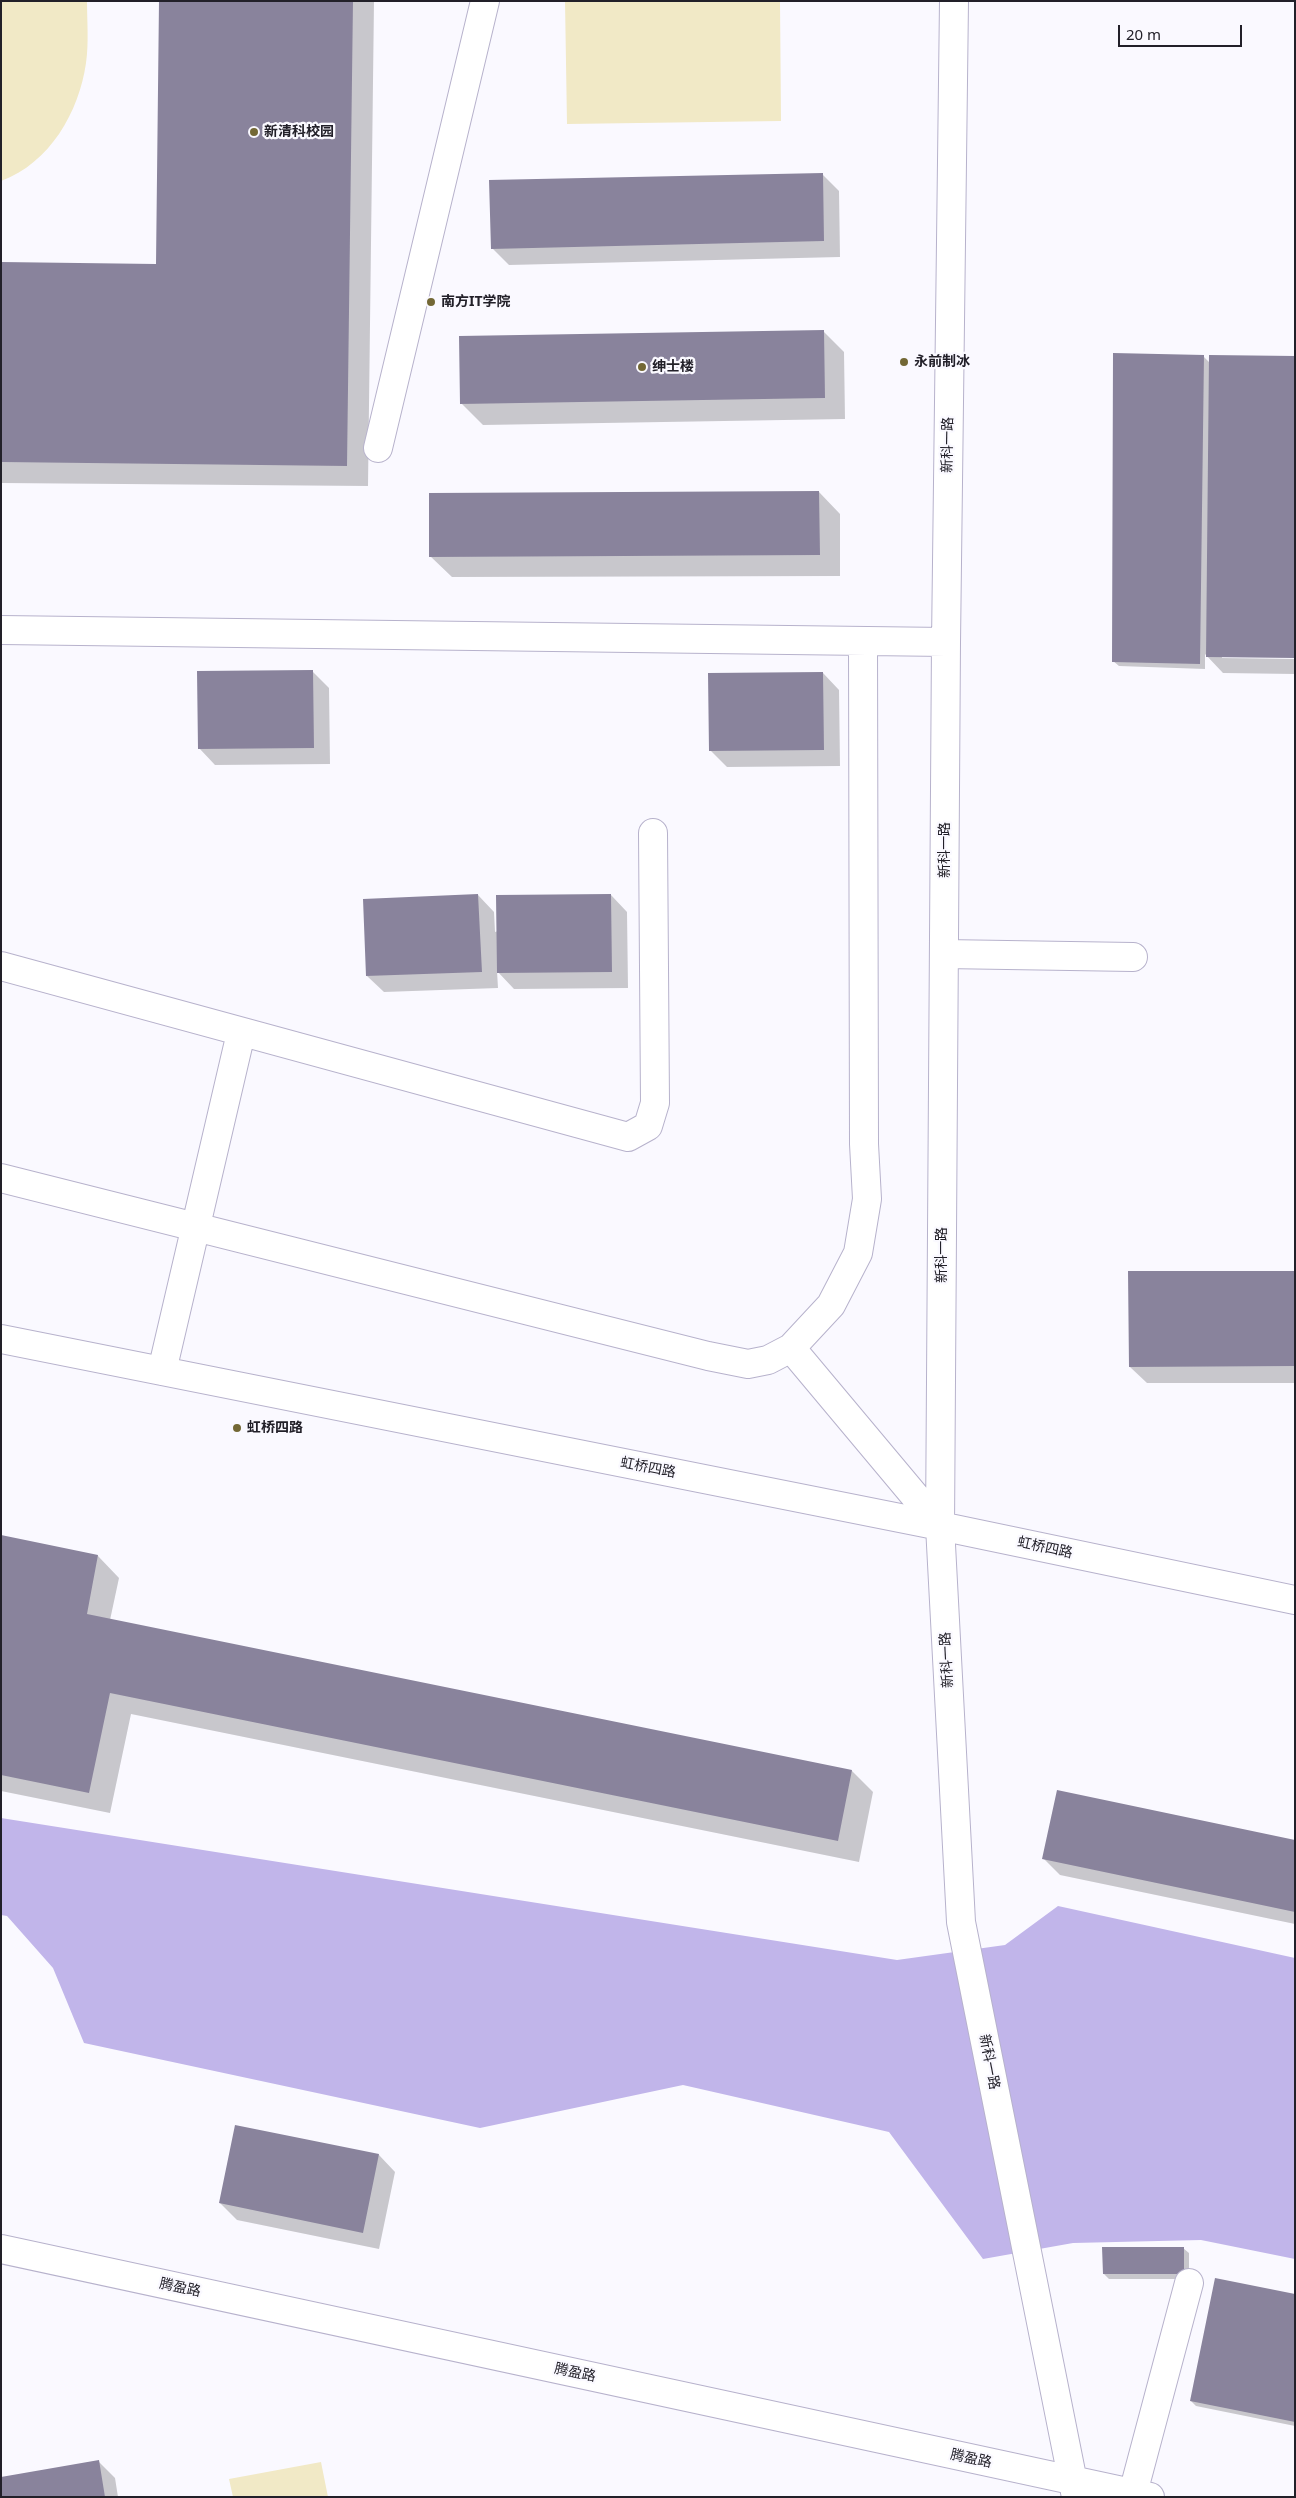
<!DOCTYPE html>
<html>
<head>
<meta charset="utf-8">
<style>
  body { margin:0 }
  #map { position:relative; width:1296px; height:2498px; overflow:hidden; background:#faf9ff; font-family:"Noto Sans",sans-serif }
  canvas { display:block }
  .frame { position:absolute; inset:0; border:2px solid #222029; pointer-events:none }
  .scale { position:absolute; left:1118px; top:25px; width:124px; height:22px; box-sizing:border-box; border:2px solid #222029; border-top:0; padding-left:6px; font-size:15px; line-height:18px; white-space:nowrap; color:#222029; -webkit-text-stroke:4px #faf9ff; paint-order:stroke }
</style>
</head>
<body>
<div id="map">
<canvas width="1296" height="2498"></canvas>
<div class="frame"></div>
<div class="scale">20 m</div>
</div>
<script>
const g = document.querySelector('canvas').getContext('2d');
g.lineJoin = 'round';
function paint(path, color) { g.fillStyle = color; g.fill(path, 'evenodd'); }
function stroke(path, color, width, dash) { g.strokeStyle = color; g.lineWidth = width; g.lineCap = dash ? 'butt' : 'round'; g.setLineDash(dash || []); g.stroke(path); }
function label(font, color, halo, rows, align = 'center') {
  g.font = font + ' "Noto Sans","Noto Sans SC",sans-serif'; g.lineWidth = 4.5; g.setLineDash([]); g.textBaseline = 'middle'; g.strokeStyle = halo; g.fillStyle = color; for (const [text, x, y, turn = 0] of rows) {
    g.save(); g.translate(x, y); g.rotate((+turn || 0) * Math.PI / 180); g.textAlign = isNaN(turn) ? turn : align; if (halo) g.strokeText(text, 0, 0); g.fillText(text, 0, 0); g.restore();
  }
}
paint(new Path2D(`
  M1 1H87C87 21 89 43 86 63 79 112 50 163 1 181Z
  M565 1H780L781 121 567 124Z
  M321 2462 328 2497H233L229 2479Z`), '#f1e9c6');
paint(new Path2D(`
  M1 1818 897 1960 1005 1945 1058 1906 1295 1958V2259L1201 2240 1073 2243 983 2259 889 2132 683 2085 480 2128 84 2043 53 1968 7 1916 1 1915Z`), '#c1b5ea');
paint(new Path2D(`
  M160 1H374L368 486 1 483V263L157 265Z
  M822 174 839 191 840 257 509 265 492 248Z
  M823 331 844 352 845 419 483 425 462 404Z
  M1204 357 1210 363 1222 658 1295 659V674L1223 673 1205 654V669L1119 666 1113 661Z
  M819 492 840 514V576L452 577 430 556Z
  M312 671 329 688 330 764 215 765 199 748Z
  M823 673 839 690 840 766 727 767 710 750Z
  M478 895 494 912 495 932 611 895 627 912 628 988 514 989 497 971 498 988 384 992 367 976Z
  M1295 1272V1383H1147L1130 1367Z
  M1 1537 98 1556 119 1578 110 1620 852 1771 873 1792 859 1862 131 1714 110 1813 1 1791Z
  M1295 1841V1924L1060 1875 1044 1859Z
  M236 2126 379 2155 395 2172 379 2249 237 2220 220 2203Z
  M1183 2248 1189 2253V2279H1109L1104 2274Z
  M1295 2295V2426L1196 2406 1191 2401Z
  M98 2461 115 2478 118 2497H1Z`), '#0003');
paint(new Path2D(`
  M159 1H353L347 466 1 462V262L156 264Z
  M823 173 824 241 491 249 489 180Z
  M824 330 825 398 460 404 459 336Z
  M1113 353 1204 355 1200 664 1112 662Z
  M1209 355 1295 356V658L1206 657Z
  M819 491 820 555 429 557V493Z
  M313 670 314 748 198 749 197 671Z
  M823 672 824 750 709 751 708 673Z
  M478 894 482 972 366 976 363 899Z
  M611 894 612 972 497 973 496 895Z
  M1128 1271H1295V1366L1129 1367Z
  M1 1535 98 1555 87 1614 852 1770 838 1841 110 1693 89 1793 1 1775Z
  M1057 1790 1295 1840V1912L1042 1859Z
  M235 2125 379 2154 363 2233 219 2203Z
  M1102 2247H1184V2274H1103Z
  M1215 2278 1295 2294V2422L1190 2401Z
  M99 2460 105 2497H1V2477Z`), '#89839c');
const minor = new Path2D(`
  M954 1 946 642 940 1526 961 1922 1076 2497
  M378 448 485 1
  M1 630 946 642
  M944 954 1133 957
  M1 966 628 1137 648 1126 655 1103 653 833
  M1 1178 708 1356 748 1364 768 1360 791 1348 831 1305 858 1253 867 1199 864 1144 863 642
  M1 1339 940 1526 1295 1600
  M791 1348 940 1526
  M162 1371 241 1033
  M1 2249 1150 2497
  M1133 2493 1189 2283`);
stroke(minor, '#b7b2cc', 30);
stroke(minor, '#fff', 28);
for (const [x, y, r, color] of [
  [254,132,5,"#736835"],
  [431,302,5,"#736835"],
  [904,362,5,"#736835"],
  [642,367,5,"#736835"],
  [237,1428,5,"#736835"]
]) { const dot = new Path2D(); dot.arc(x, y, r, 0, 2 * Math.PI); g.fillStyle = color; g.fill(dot); stroke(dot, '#faf9ff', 2); }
label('bold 14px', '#222029', '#faf9ff', [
  ["新清科校园",264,132],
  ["南方IT学院",441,302],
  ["永前制冰",914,362],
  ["绅士楼",652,367],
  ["虹桥四路",247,1428]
], 'left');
label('14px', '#222029', '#faf9ff', [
  ["新科一路",948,445,-89],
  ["新科一路",945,850,-90],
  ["新科一路",942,1255,-90],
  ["虹桥四路",648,1468,11],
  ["虹桥四路",1045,1548,12],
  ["新科一路",947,1660,-93],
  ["新科一路",989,2062,79],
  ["腾盈路",180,2288,12],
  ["腾盈路",575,2373,12],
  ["腾盈路",971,2459,12]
]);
</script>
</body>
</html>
